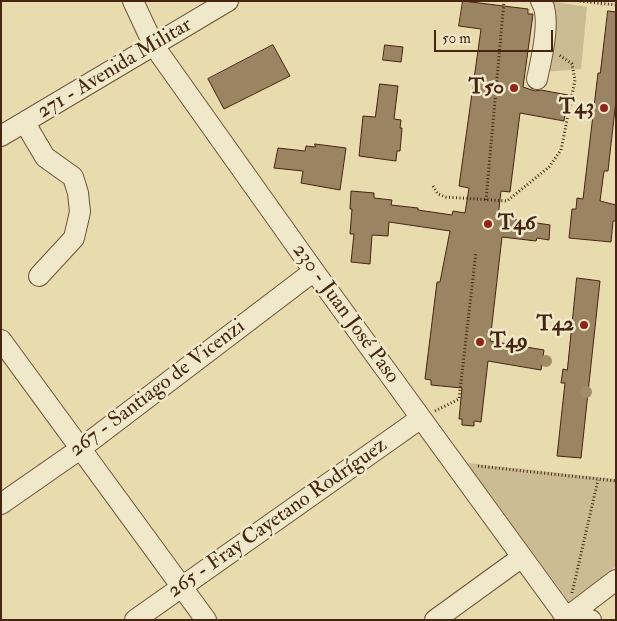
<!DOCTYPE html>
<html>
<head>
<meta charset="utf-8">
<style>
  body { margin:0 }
  #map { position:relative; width:617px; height:621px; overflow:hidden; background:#e8dbae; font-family:"IM FELL Double Pica",serif }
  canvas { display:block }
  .frame { position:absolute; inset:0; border:2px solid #452510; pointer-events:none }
  .scale { position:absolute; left:434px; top:30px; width:119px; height:22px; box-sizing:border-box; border:2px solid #452510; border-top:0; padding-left:6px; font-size:15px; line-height:18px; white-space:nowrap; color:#452510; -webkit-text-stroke:4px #f0e8ca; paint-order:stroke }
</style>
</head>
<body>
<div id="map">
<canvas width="617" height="621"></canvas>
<div class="frame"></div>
<div class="scale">50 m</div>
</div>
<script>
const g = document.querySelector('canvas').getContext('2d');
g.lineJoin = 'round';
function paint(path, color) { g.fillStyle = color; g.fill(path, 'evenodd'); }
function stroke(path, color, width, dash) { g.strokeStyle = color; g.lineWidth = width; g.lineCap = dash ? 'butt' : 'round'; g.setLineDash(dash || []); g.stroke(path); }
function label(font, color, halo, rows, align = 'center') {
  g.font = font + ' "IM FELL Double Pica",serif'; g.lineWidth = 5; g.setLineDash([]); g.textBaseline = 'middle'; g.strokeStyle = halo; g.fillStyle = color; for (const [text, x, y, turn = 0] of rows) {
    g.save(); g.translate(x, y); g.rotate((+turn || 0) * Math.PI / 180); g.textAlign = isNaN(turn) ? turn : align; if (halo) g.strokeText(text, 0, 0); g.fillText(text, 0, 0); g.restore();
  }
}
paint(new Path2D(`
  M550 1 587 7 581 69 531 73Z
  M467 463 616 479V566L569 602Z`), '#ccbc93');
const building = new Path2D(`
  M463 1 528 9V14H533L523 87 535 91 541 90 568 95 564 121 520 113 510 192 501 191 498 217 550 225 549 240 537 238 536 241 502 237 490 341 544 350 541 370 488 361 481 422 474 421V426L462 425V419H459L462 388 431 385V380L425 379 437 282H440L450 231 389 222 388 236 372 235 370 264 351 262 354 234H350L352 209H350L351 191 374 193V198L392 200 391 205 418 208V210L452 215 453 211 465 213 469 188 459 186 481 29 459 26Z
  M608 11 616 12V100L608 171H604L600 201 616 205V221H613L611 242 569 238 572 209H576L577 198 583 199 598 73H600Z
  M273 45 290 76 224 109 208 79Z
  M385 45 403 47 401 62 383 60Z
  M380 84 398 86 394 119 401 120 400 128H402L400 151H397L396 161 359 156 363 116 375 117Z
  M315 144 346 148 340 190 301 183 303 171 274 168 278 148 305 151 306 146 315 147Z
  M577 278 600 281 581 458 557 456 565 383H561L563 369 567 370Z`);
paint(building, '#9a8462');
stroke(building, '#452510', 1);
const minor = new Path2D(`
  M133 1 154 46 314 271 568 620
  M537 79C541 61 552 17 541 1
  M25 123 45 157 73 177 78 193 80 212 74 238 39 276
  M1 136 228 1
  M1 340 206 620
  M1 504 80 449 314 271
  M569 616 591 620
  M566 618 616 580
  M135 620 421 418
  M435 620 522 557`);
stroke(minor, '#6e5238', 22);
stroke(new Path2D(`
  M580 1 616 5
  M433 186 438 194 446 197 507 201 549 167 561 150 575 80 572 64 558 54
  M486 200 504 1
  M435 411 459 399 476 252
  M478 466 616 481
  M572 593 598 480`), '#452510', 3, [1, 2.5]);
stroke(minor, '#f0e8ca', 20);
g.fillStyle = '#a18c69';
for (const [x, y] of [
  [546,361],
  [586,392]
]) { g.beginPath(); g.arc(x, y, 6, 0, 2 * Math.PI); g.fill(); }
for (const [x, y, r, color] of [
  [514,88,5,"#8f2418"],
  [604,108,5,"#8f2418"],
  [488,224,5,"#8f2418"],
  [584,325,5,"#8f2418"],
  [480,342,5,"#8f2418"]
]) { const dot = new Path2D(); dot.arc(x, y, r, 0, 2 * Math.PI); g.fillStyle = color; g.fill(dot); stroke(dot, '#f0e8ca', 2); }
label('21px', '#452510', '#f0e8ca', [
  ["271 - Avenida Militar",115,69,-31],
  ["230 - Juan José Paso",345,314,54],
  ["267 - Santiago de Vicenzi",158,389,-37],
  ["265 - Fray Cayetano Rodríguez",278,519,-35]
]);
label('bold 21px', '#452510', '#f0e8ca', [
  ["T50",504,88],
  ["T43",594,108],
  ["T46",498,224,"left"],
  ["T42",574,325],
  ["T49",490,342,"left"]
], 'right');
</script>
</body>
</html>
